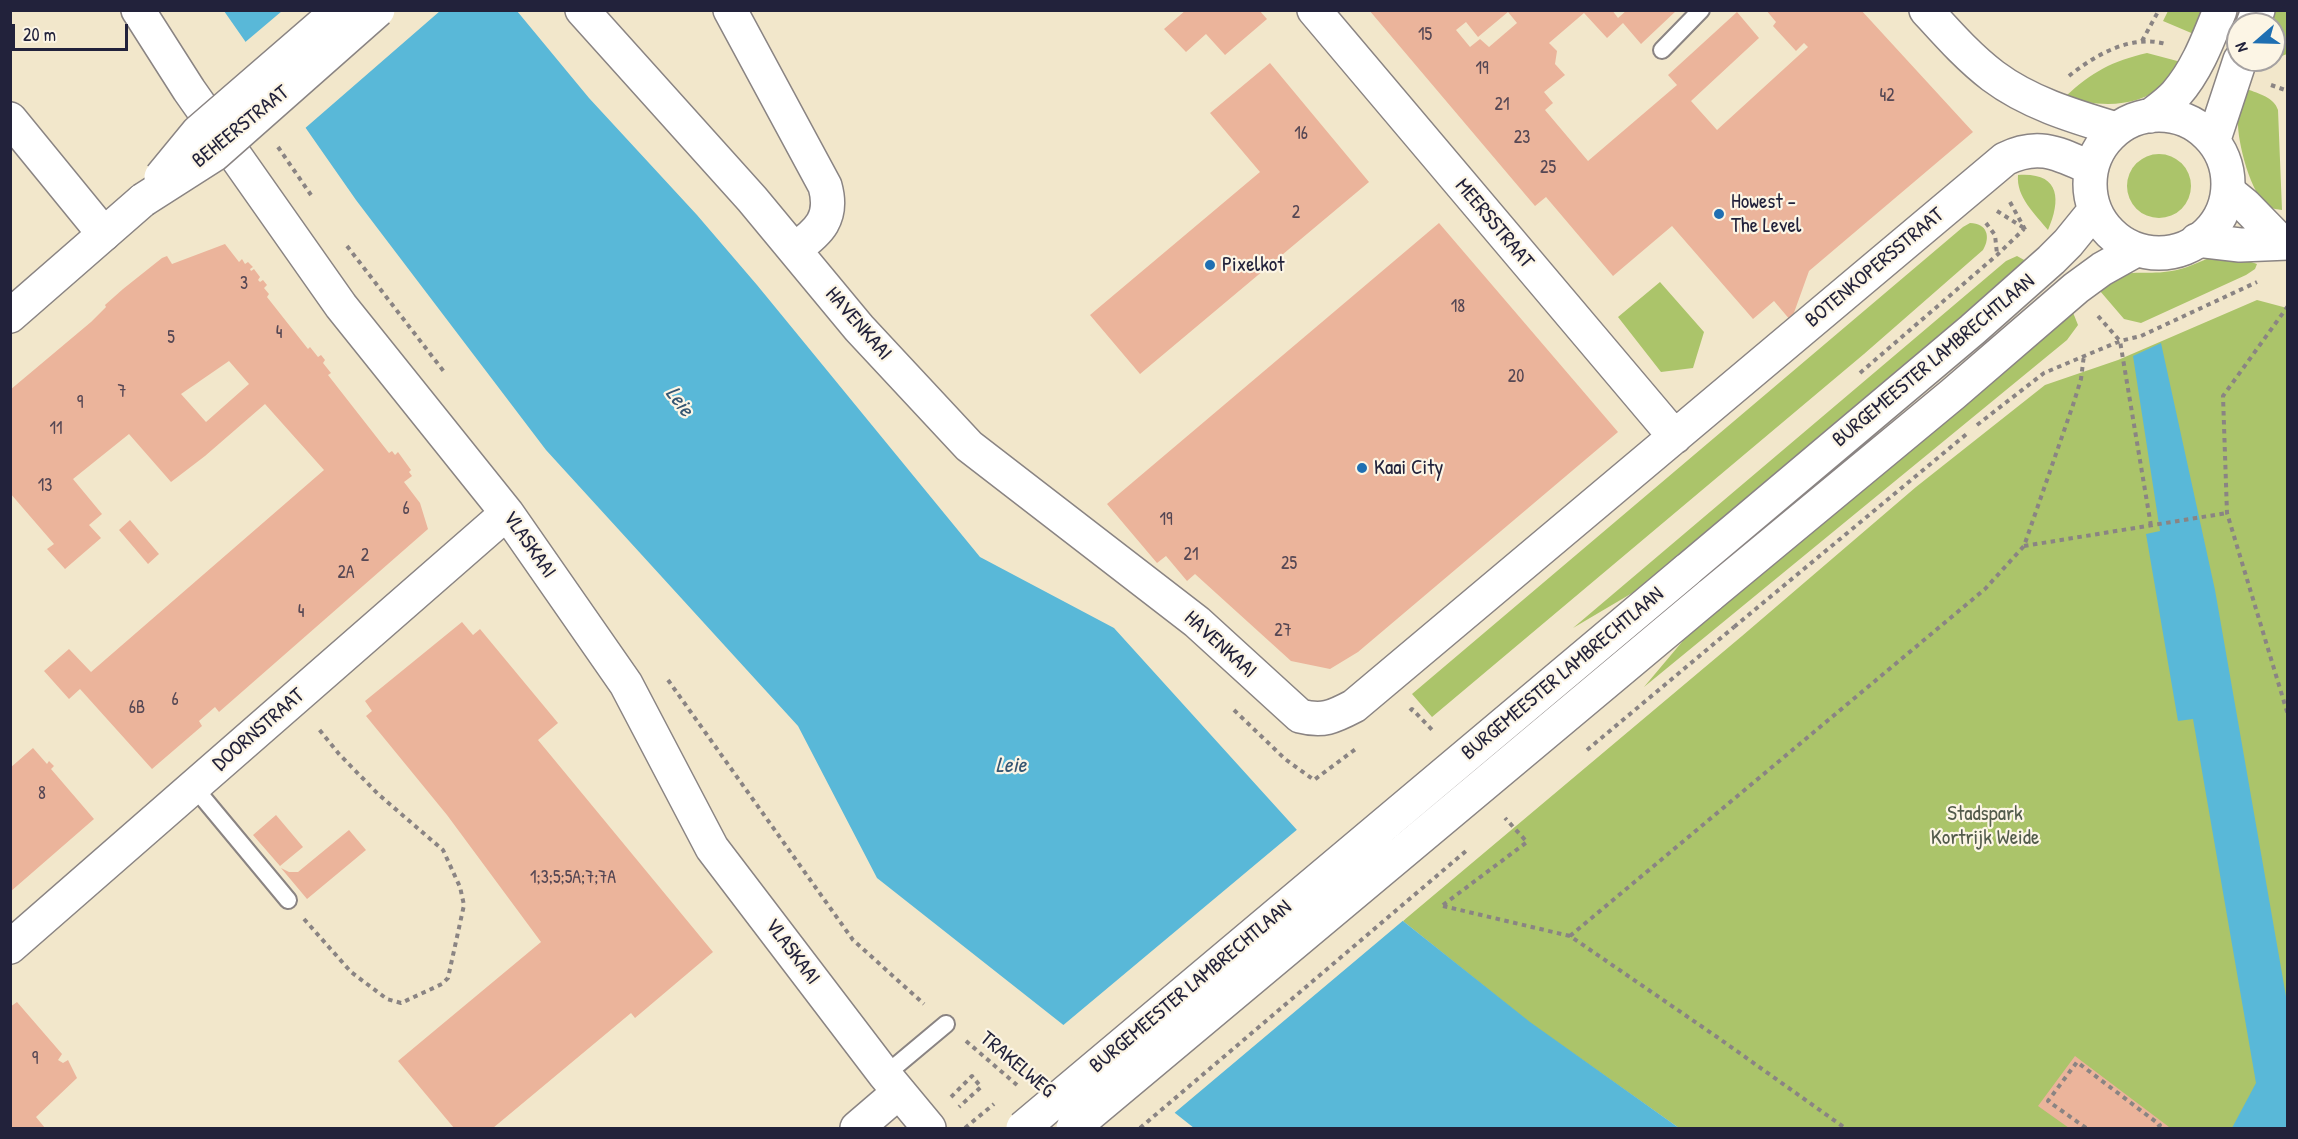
<!DOCTYPE html>
<html>
<head>
<meta charset="utf-8">
<style>
  body { margin:0 }
  #map { position:relative; width:2298px; height:1139px; overflow:hidden; background:#f2e7cb; font-family:"Patrick Hand",sans-serif }
  canvas { display:block }
  .frame { position:absolute; inset:0; border:12px solid #22223b; pointer-events:none }
  .north { position:absolute; left:2226px; top:12px; width:60px; height:60px; box-sizing:border-box; background:#fcf5e5; border:2px solid #a5a1a1; border-radius:50%; rotate:250deg; font-size:16px; font-weight:700; line-height:24px; text-align:center; color:#22223b }
  .north::after { content:''; display:block; margin:auto; width:21px; height:27px; background:#1f6fb2; clip-path:polygon(50% 0,100% 100%,50% 72%,0 100%) }
  .scale { position:absolute; left:12px; top:24px; width:116px; height:27px; box-sizing:border-box; border:3px solid #22223b; border-top:0; padding-left:8px; font-size:18px; line-height:21px; white-space:nowrap; color:#22223b; -webkit-text-stroke:4px #fcf5e5; paint-order:stroke }
</style>
</head>
<body>
<div id="map">
<canvas width="2298" height="1139"></canvas>
<div class="frame"></div>
<div class="north">N</div>
<div class="scale">20 m</div>
</div>
<script>
const g = document.querySelector('canvas').getContext('2d');
g.lineJoin = 'round';
function paint(path, color) { g.fillStyle = color; g.fill(path, 'evenodd'); }
function stroke(path, color, width, dash) { g.strokeStyle = color; g.lineWidth = width; g.lineCap = dash ? 'butt' : 'round'; g.setLineDash(dash || []); g.stroke(path); }
function label(font, color, halo, rows, align = 'center') {
  g.font = font + ' "Patrick Hand",sans-serif'; g.lineWidth = 4.5; g.setLineDash([]); g.textBaseline = 'middle'; g.strokeStyle = halo; g.fillStyle = color; for (const [text, x, y, turn = 0] of rows) {
    g.save(); g.translate(x, y); g.rotate((+turn || 0) * Math.PI / 180); g.textAlign = isNaN(turn) ? turn : align; if (halo) g.strokeText(text, 0, 0); g.fillText(text, 0, 0); g.restore();
  }
}
paint(new Path2D(`
  M2168 11H2207L2196 35 2163 21Z
  M2272 11H2287V54L2274 59V24H2267Z
  M2147 53 2181 62C2176 69 2171 79 2164 85 2138 108 2096 108 2066 96 2092 72 2112 61 2147 53Z
  M2247 89C2259 94 2274 97 2278 110L2282 210C2278 209 2272 209 2269 207 2251 196 2237 141 2238 121 2239 110 2244 99 2247 89Z
  M2127 186a32 32 0 1 1 64 0a32 32 0 1 1-64 0Z
  M2018 175C2059 172 2062 198 2048 230 2035 214 2016 197 2018 175Z
  M1970 223C1987 223 1991 237 1983 250L1864 354 1432 717 1412 694 1963 227Z
  M2017 256 2026 261 2005 284 1661 576 1573 628 2006 261Z
  M2209 258 2248 261 2257 264 2255 269 2246 275 2141 323 2124 319 2100 291C2121 266 2137 275 2164 272 2180 271 2195 264 2209 258Z
  M1660 282 1704 332 1693 368 1661 372 1618 317Z
  M2257 300 2287 308V1128H1679L1530 1023 1403 921 1742 636 1916 487 2045 385 2118 360Z
  M2072 310 2078 325 2067 340 1644 687 1708 611Z`), '#abc46a');
paint(new Path2D(`
  M224 11H517L589 98 697 215 757 285 980 557 1114 628 1297 830 1403 921 1530 1022 1679 1128H1194L877 878 798 726 546 450 356 200Z
  M2161 343 2215 590 2287 1002V1128H2232L2256 1083 2193 719 2178 721 2146 534 2160 531 2133 356Z`), '#59b8d8');
paint(new Path2D(`
  M282 11H440L303 130 243 44Z
  M1299 828 1405 919 1172 1115 1061 1027Z`), '#f2e7cb');
paint(new Path2D(`
  M1186 10H1259L1267 19 1225 55 1206 34 1186 52 1164 29Z
  M1369 10H1612L1618 18 1627 10H1677L1641 44 1623 23 1607 38 1584 13 1549 43 1557 51 1555 64 1565 75 1544 92 1553 103 1545 110 1588 161 1677 85 1668 75 1737 12 1759 38 1691 101 1717 130 1808 47 1804 43 1796 51 1773 26 1776 22 1766 10H1861L1973 132 1809 271 1791 321 1774 301 1753 319 1672 226 1613 276 1546 197 1535 206ZM1508 12 1517 23 1489 47 1480 39 1470 47 1456 30 1466 22 1478 37Z
  M1270 63 1369 182 1140 374 1090 315 1260 172 1210 113Z
  M1439 223 1618 432 1358 652 1330 669 1291 661 1195 574 1187 581 1166 556 1157 563 1107 504Z
  M225 244 239 262 242 259 245 264 248 262 253 267 250 269 251 271 254 269 260 277 258 280 260 282 263 280 267 285 264 288 269 294 267 297 308 349 310 347 318 357 321 355 325 360 323 363 331 373 328 375 389 453 392 451 395 455 398 452 411 470 409 472 412 476 404 482 420 503 428 529 219 712 215 707 199 721 202 726 152 769 80 689 69 699 44 671 69 649 91 672 324 470 265 404 205 456 171 482 129 434 73 479 102 514 89 525 101 538 65 569 47 549 54 544 10 493V390L91 322 106 307 105 305 123 289 162 258 167 256 172 264ZM229 361 249 384 206 422 181 394Z
  M130 520 159 554 148 564 119 530Z
  M462 622 473 635 480 629 558 723 538 740 713 952 635 1018 631 1013 493 1128H454L398 1061 541 942 447 815 366 716 372 711 365 701Z
  M33 748 47 764 49 761 54 766 51 769 94 819 10 892V768Z
  M276 815 303 847 280 866 253 835Z
  M349 830 366 850 307 899 281 868 289 872H298Z
  M17 1002 62 1054 58 1060 63 1063 68 1060 77 1078 36 1117 45 1128H10V1007Z
  M2075 1056 2169 1127 2168 1128H2069L2038 1106Z`), '#ebb49b');
const lane = new Path2D(`
  M1662 50 1701 10
  M194 787 288 900
  M885 1075 946 1024`);
const street = new Path2D(`
  M138 10 189 90 341 306 507 513 626 684 712 848 885 1075 929 1128
  M582 10 752 199 859 328 969 446 1197 622 1300 716C1323 722 1333 717 1354 706L2005 159C2039 142 2059 154 2091 168
  M730 10 825 186C834 218 819 232 795 249
  M1314 10 1675 437
  M1926 10C1947 33 1968 57 1993 76 2029 103 2073 116 2116 129
  M10 119 104 234
  M2229 192 2245 205 2282 243
  M2197 240 2240 245 2288 243
  M10 947 507 513
  M857 1128 899 1092`);
const secondary = new Path2D(`
  M10 316 143 200`);
const primary = new Path2D(`
  M2253 24 2258 10
  M2090 184a69 69 0 1 1 138 0a69 69 0 1 1-138 0Z
  M2150 116C2159 109 2169 102 2176 94 2197 70 2208 40 2220 10
  M2214 139 2240 60
  M1687 570 1972 330 2051 260 2068 243 2094 211
  M1709 596 1953 394 2076 288 2102 269 2136 250`);
stroke(lane, '#8a8483', 20);
stroke(street, '#8a8483', 36);
stroke(secondary, '#8a8483', 36);
stroke(primary, '#8a8483', 36);
stroke(new Path2D(`
  M2142 41 2159 10
  M2069 76C2095 55 2131 34 2166 44
  M2271 85 2288 91
  M278 147 311 195
  M2010 202 2027 233
  M1997 211 2024 228
  M1986 223 1995 235 1997 254
  M347 246 445 373
  M2288 306 2223 396 2227 513 2288 715
  M2098 316 2120 341 2151 526
  M1860 373 1997 255 2024 229
  M1977 425 2044 373 2120 341 2141 336 2257 282
  M2024 546 2227 513
  M1734 627 1969 432
  M668 680 853 940 924 1004
  M1234 710 1285 759 1314 780 1357 748
  M1410 711 1412 709 1434 732
  M1443 905 1527 842 1505 818
  M1443 906 1570 936 1717 1037 1845 1128
  M304 919 351 972 387 999 401 1003 442 984 448 978 464 905 460 887 443 850 378 794 339 754 318 728
  M1570 936 1985 589 2024 546 2073 405 2081 379 2084 355
  M966 1041 1017 1085
  M951 1097 972 1076 981 1087 959 1107
  M2086 1128 2048 1101 2077 1062 2160 1125 2157 1128`), '#8a8483', 4, [4.5, 4.5]);
stroke(lane, '#fff', 16);
stroke(street, '#fff', 33);
stroke(secondary, '#fff', 33);
stroke(primary, '#fff', 33);
const secondaryBridge = new Path2D(`
  M161 177 198 132 339 10
  M143 200 215 154 378 10`);
const primaryBridge = new Path2D(`
  M1023 1128 1687 570
  M1073 1128 1709 596`);
stroke(secondaryBridge, '#8a8483', 36, []);
stroke(primaryBridge, '#8a8483', 36, []);
stroke(new Path2D(`
  M1587 750 1734 627
  M965 1128 994 1104
  M1140 1128 1466 851`), '#8a8483', 4, [4.5, 4.5]);
stroke(secondaryBridge, '#fff', 33);
stroke(primaryBridge, '#fff', 33);
for (const [x, y, r, color] of [
  [1719,214,6,"#1f6fb2"],
  [1210,265,6,"#1f6fb2"],
  [1362,468,6,"#1f6fb2"]
]) { const dot = new Path2D(); dot.arc(x, y, r, 0, 2 * Math.PI); g.fillStyle = color; g.fill(dot); stroke(dot, '#fcf5e5', 2); }
label('18px', '#544653', null, [
  ["15",1425,35],
  ["19",1482,69],
  ["42",1887,96],
  ["21",1502,105],
  ["16",1301,134],
  ["23",1522,138],
  ["25",1548,168],
  ["2",1296,213],
  ["3",244,284],
  ["18",1458,307],
  ["4",279,333],
  ["5",171,338],
  ["20",1516,377],
  ["7",122,392],
  ["9",80,403],
  ["11",56,429],
  ["13",45,486],
  ["6",406,509],
  ["19",1166,520],
  ["21",1191,555],
  ["2",365,556],
  ["25",1289,564],
  ["2A",346,573],
  ["4",301,612],
  ["27",1283,631],
  ["6",175,700],
  ["6B",137,708],
  ["8",42,794],
  ["1;3;5;5A;7;7A",573,878],
  ["9",35,1059]
]);
label('21px', '#22223b', '#fcf5e5', [
  ["BEHEERSTRAAT",241,127,-39],
  ["MEERSSTRAAT",1494,224,50],
  ["BOTENKOPERSSTRAAT",1875,268,-40],
  ["HAVENKAAI",858,324,49],
  ["BURGEMEESTER LAMBRECHTLAAN",1934,361,-40],
  ["VLASKAAI",529,545,55],
  ["HAVENKAAI",1220,645,42],
  ["BURGEMEESTER LAMBRECHTLAAN",1563,674,-40],
  ["DOORNSTRAAT",259,730,-41],
  ["VLASKAAI",792,952,53],
  ["BURGEMEESTER LAMBRECHTLAAN",1191,987,-40],
  ["TRAKELWEG",1017,1065,40]
]);
label('21px', '#22223b', '#fcf5e5', [
  ["Howest -",1731,202],
  ["The Level",1731,226],
  ["Pixelkot",1222,265],
  ["Kaai City",1374,468]
], 'left');
label('21px', '#525b4b', '#fcf5e5', [
  ["Stadspark",1985,814],
  ["Kortrijk Weide",1985,838]
]);
label('italic 22px', '#355672', '#fcf5e5', [
  ["Leie",679,402,53],
  ["Leie",1011,766]
]);
</script>
</body>
</html>
